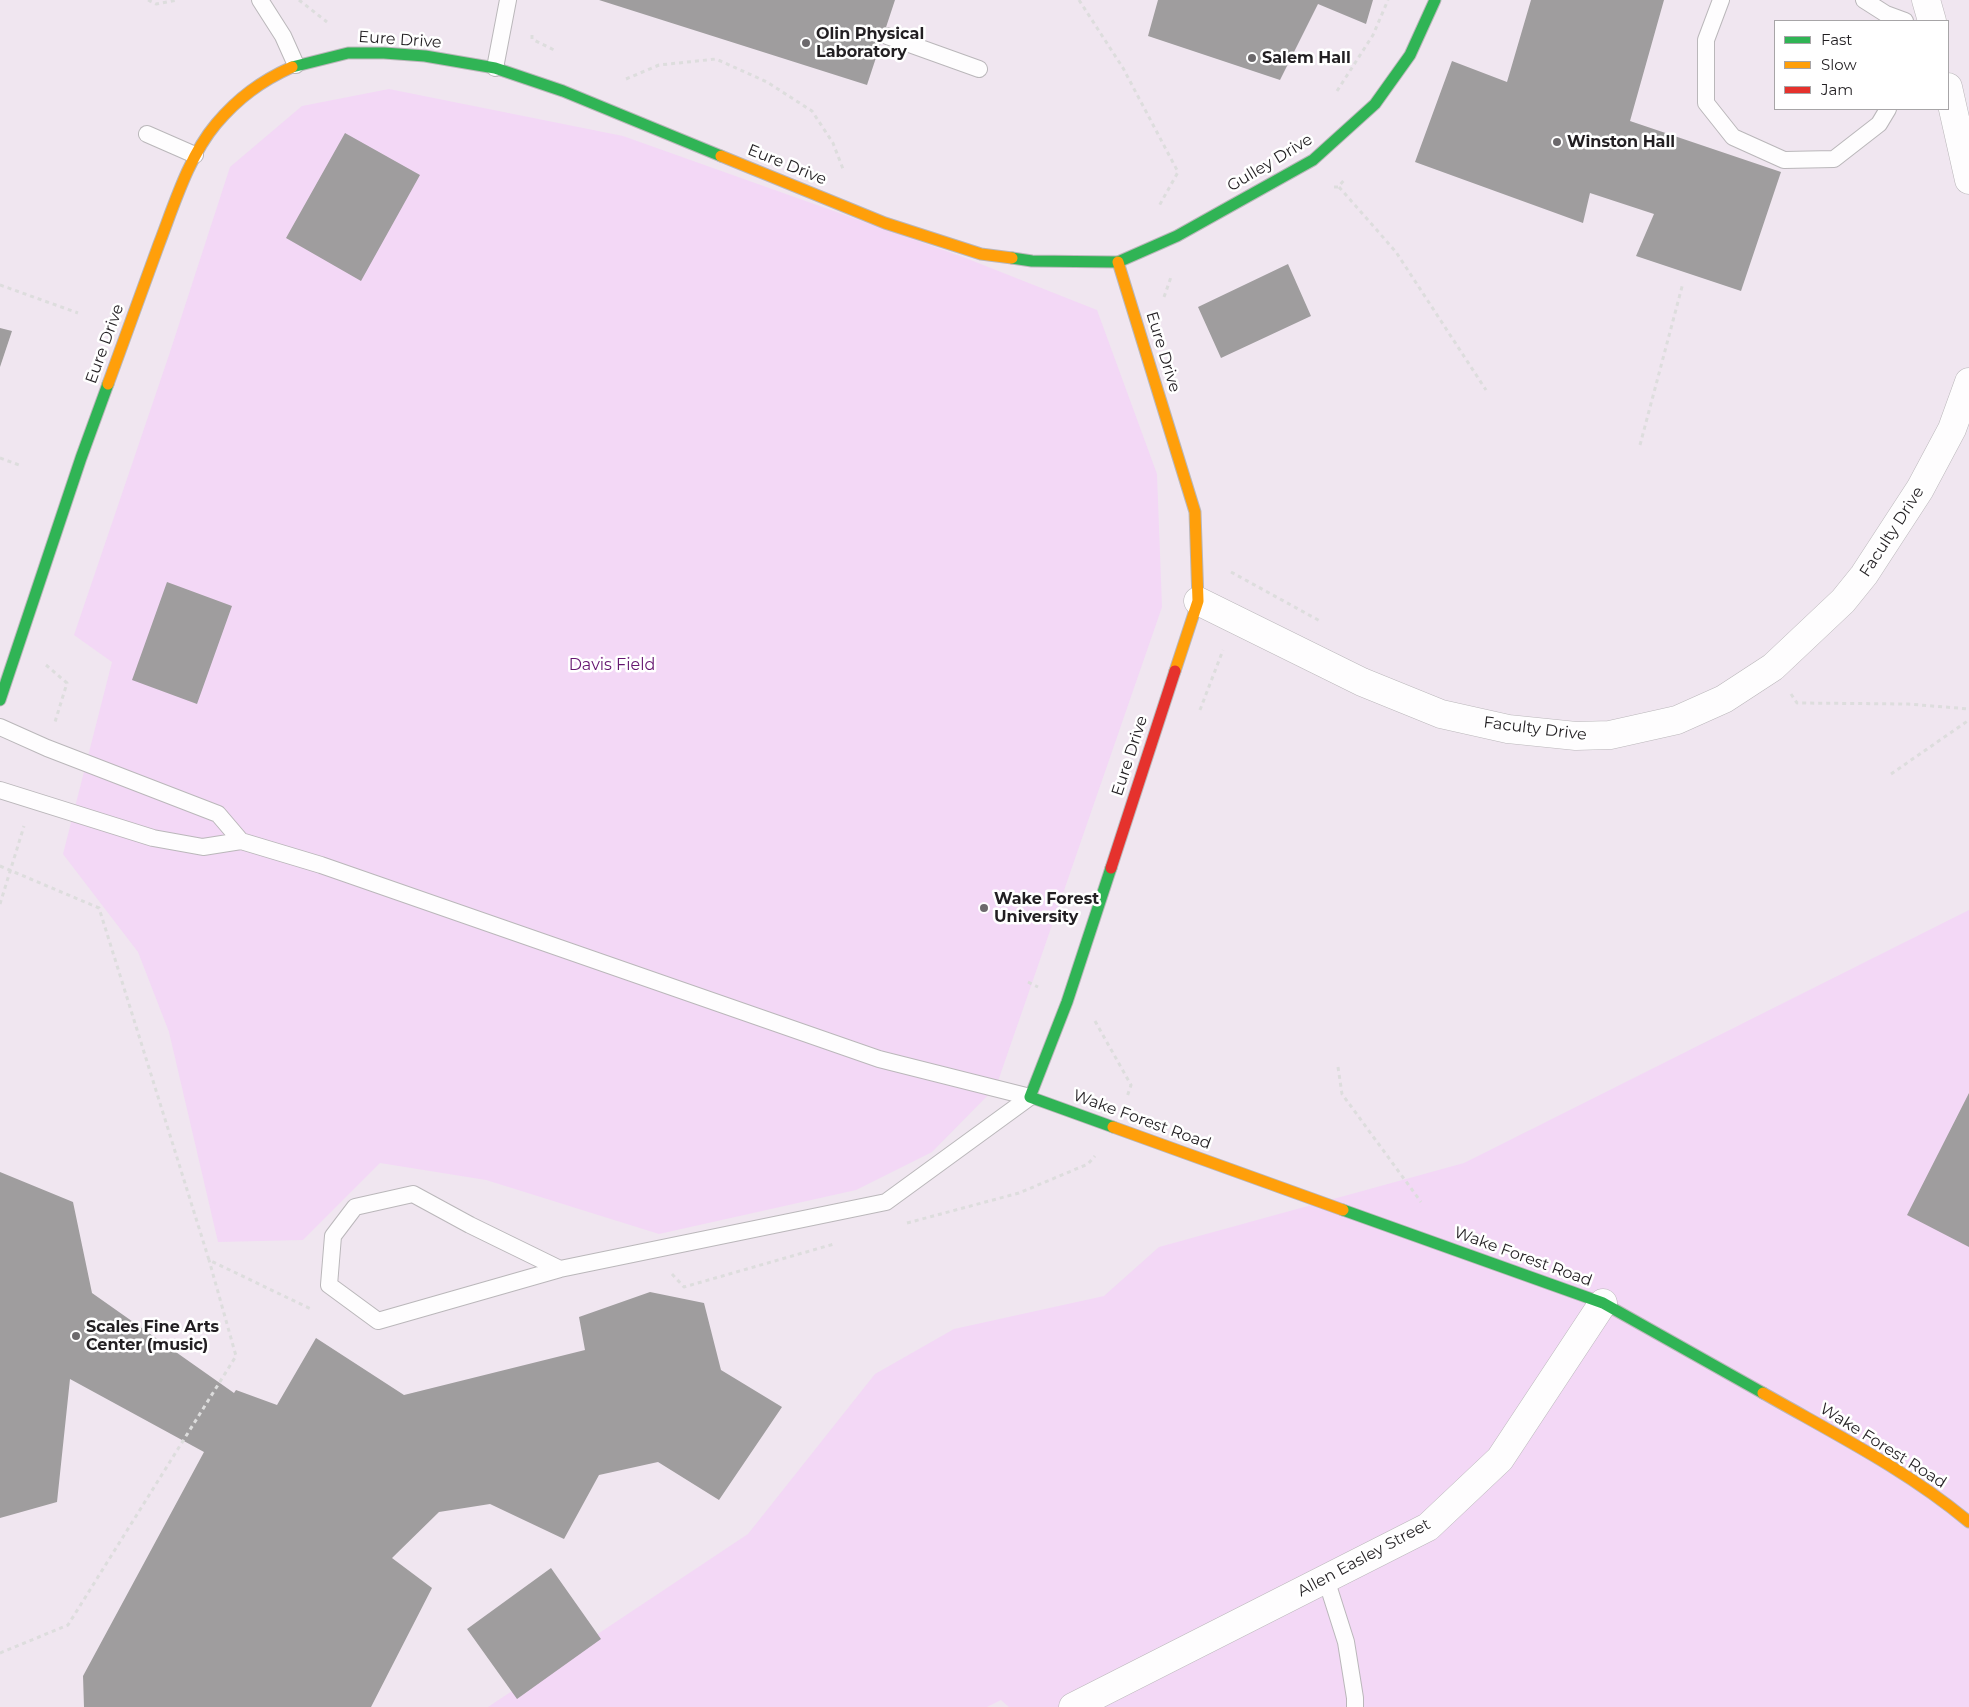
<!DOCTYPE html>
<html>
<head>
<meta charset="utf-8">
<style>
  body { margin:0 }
  #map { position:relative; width:1969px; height:1707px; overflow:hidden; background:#f6f2f6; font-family:Montserrat,sans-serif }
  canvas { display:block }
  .legend { position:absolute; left:1774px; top:20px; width:175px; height:90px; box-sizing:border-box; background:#fff; border:1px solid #a7a5a7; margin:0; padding:6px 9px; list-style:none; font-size:15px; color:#221f22 }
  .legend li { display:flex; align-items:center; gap:10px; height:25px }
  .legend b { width:25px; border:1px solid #a7a5a7 }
</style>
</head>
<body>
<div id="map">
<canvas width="1969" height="1707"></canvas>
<ul class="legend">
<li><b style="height:6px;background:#30b455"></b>Fast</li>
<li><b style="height:6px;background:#ff9f0a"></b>Slow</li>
<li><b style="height:6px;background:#e5322d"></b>Jam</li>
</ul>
</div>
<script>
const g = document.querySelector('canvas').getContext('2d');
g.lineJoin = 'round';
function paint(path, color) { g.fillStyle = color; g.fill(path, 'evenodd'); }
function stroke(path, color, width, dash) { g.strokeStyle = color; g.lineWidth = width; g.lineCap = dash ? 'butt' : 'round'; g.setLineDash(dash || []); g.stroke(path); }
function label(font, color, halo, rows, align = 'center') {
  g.font = font + ' Montserrat,sans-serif'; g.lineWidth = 5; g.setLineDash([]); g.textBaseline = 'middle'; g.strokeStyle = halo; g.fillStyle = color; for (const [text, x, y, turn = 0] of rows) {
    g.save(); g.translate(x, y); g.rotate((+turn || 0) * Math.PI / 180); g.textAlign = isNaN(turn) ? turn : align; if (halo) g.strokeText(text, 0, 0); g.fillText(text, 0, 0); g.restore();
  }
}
paint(new Path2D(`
  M0 0H1969V1707H0ZM1775 21H1948V109H1775Z`), '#f0e6f0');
paint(new Path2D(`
  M389 89 623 136 963 257 1097 310 1157 474 1162 607 996 1087 932 1152 856 1190 659 1234 486 1180 380 1163 303 1240 218 1242 169 1032 138 952 63 854 112 662 74 635 169 355 230 167 302 106Z
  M1969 910V1707H1009L1001 1700 987 1707H488L748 1534 875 1374 954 1329 1104 1296 1159 1247 1464 1163Z`), '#f3d8f6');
paint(new Path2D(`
  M599 0H895L867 85Z
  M1158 0H1373L1366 24 1318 4 1280 80 1148 36Z
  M1531 0H1664L1630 121 1781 172 1741 291 1636 256 1654 214 1590 193 1583 223 1415 162 1452 61 1507 82Z
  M345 133 420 175 361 281 286 238Z
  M1288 264 1311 316 1221 358 1198 307Z
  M0 328 12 331 0 367Z
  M167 582 232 606 197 704 132 680Z
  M1969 1093V1247L1907 1215Z
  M0 1172 73 1202 92 1293 234 1393 236 1390 277 1405 316 1338 404 1395 585 1350 579 1317 650 1292 704 1303 721 1370 782 1407 719 1500 658 1462 599 1475 564 1539 490 1504 439 1512 392 1558 432 1588 371 1707H84L83 1676 204 1452 70 1379 57 1502 0 1518Z
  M551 1568 601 1639 517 1699 467 1629Z`), '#9f9d9e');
const lane = new Path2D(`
  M260 0 283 36 296 65
  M1721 0 1706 40V103L1733 137 1784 160 1834 159 1879 124 1888 109
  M1864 0 1886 14 1905 21
  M887 36 979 69
  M495 68 508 0
  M147 134 195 155
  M0 727 47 748 218 814 241 841
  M0 790 153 838 203 847 241 841 321 865 879 1059 1030 1097
  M560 1269 470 1225 413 1194 355 1207 333 1236 329 1285 378 1321 560 1269 886 1202 1030 1097
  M1326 1579 1346 1642 1355 1698V1707`);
const street = new Path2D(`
  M1926 0 1932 21
  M1948 87 1969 180
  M1198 601 1362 682 1441 714 1508 729 1576 736 1610 735 1677 720 1724 699 1773 667 1843 601 1864 575 1920 489 1952 429 1969 382
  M1073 1707 1428 1527 1500 1459 1603 1303`);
const fast = new Path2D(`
  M292 67 348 53H384L425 56 495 68 563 91 721 156
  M1012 258 1032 261 1118 262 1177 236 1313 160 1375 104 1410 55 1435 0
  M0 700 81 458 108 384
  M1111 868 1067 1002 1030 1097 1113 1127
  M1343 1210 1603 1303 1763 1393`);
const slow = new Path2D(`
  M721 156 885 223 981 254 1012 258
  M1118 262 1195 512 1198 601 1175 671
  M108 384C125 338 142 291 159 244 174 205 189 156 216 124 238 98 261 81 292 67
  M1113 1127 1343 1210
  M1763 1393C1833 1433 1907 1470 1969 1522`);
const jam = new Path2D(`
  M1111 868 1175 671`);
stroke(lane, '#bab7ba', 18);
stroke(street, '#bab7ba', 29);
stroke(fast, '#bab7ba', 13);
stroke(slow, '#bab7ba', 13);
stroke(jam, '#bab7ba', 13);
stroke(new Path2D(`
  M148 0 156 4 177 0
  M299 0 327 22
  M1079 0 1123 68 1178 172 1159 206
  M532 35V39L556 51
  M626 79 659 65 716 59 767 82 812 111 833 143 843 169
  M1337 91 1373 35 1388 0
  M1334 187H1338L1346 178
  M1339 187 1396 252 1486 390
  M0 285 78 313
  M1164 297 1171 277
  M1640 445 1683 283
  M0 458 19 465
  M1231 572 1320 621
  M46 665 67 683 55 722
  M1791 694 1797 703 1908 704 1969 709
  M1200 710 1223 650
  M1891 774 1969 720
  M0 866 99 908 209 1260 313 1310
  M0 904 24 826
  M1028 982 1038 987
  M1095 1021 1131 1085 1127 1097
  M1338 1067 1342 1094 1421 1202
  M907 1223 1019 1193 1088 1164 1095 1156
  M672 1274 684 1287 834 1244
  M0 1653 68 1625 236 1356 209 1260`), '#ddd', 3, [4, 4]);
stroke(lane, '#fefdfe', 16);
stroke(street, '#fefdfe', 28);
stroke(fast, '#30b455', 11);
stroke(slow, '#ff9f0a', 11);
stroke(jam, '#e5322d', 11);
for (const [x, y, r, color] of [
  [806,43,5,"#6c696c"],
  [1252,58,5,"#6c696c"],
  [1557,142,5,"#6c696c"],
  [984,908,5,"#6c696c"],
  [76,1336,5,"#6c696c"]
]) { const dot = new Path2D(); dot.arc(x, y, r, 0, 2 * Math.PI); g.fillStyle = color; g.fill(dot); stroke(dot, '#fff', 2); }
label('bold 16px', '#221f22', '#fff', [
  ["Olin Physical",816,34],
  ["Laboratory",816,52],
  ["Salem Hall",1262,58],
  ["Winston Hall",1567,142],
  ["Wake Forest",994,899],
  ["University",994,917],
  ["Scales Fine Arts",86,1327],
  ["Center (music)",86,1345]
], 'left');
label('16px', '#221f22', '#fff', [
  ["Eure Drive",400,40,4],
  ["Gulley Drive",1270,163,-31],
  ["Eure Drive",787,165,22],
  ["Eure Drive",105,344,-70],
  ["Eure Drive",1163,352,73],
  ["Faculty Drive",1892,532,-57],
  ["Faculty Drive",1535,729,7],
  ["Eure Drive",1130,756,-72],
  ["Wake Forest Road",1142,1120,20],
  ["Wake Forest Road",1523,1257,20],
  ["Wake Forest Road",1883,1446,32],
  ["Allen Easley Street",1364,1558,-28]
]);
label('16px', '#651670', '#fff', [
  ["Davis Field",612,665]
]);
</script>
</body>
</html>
